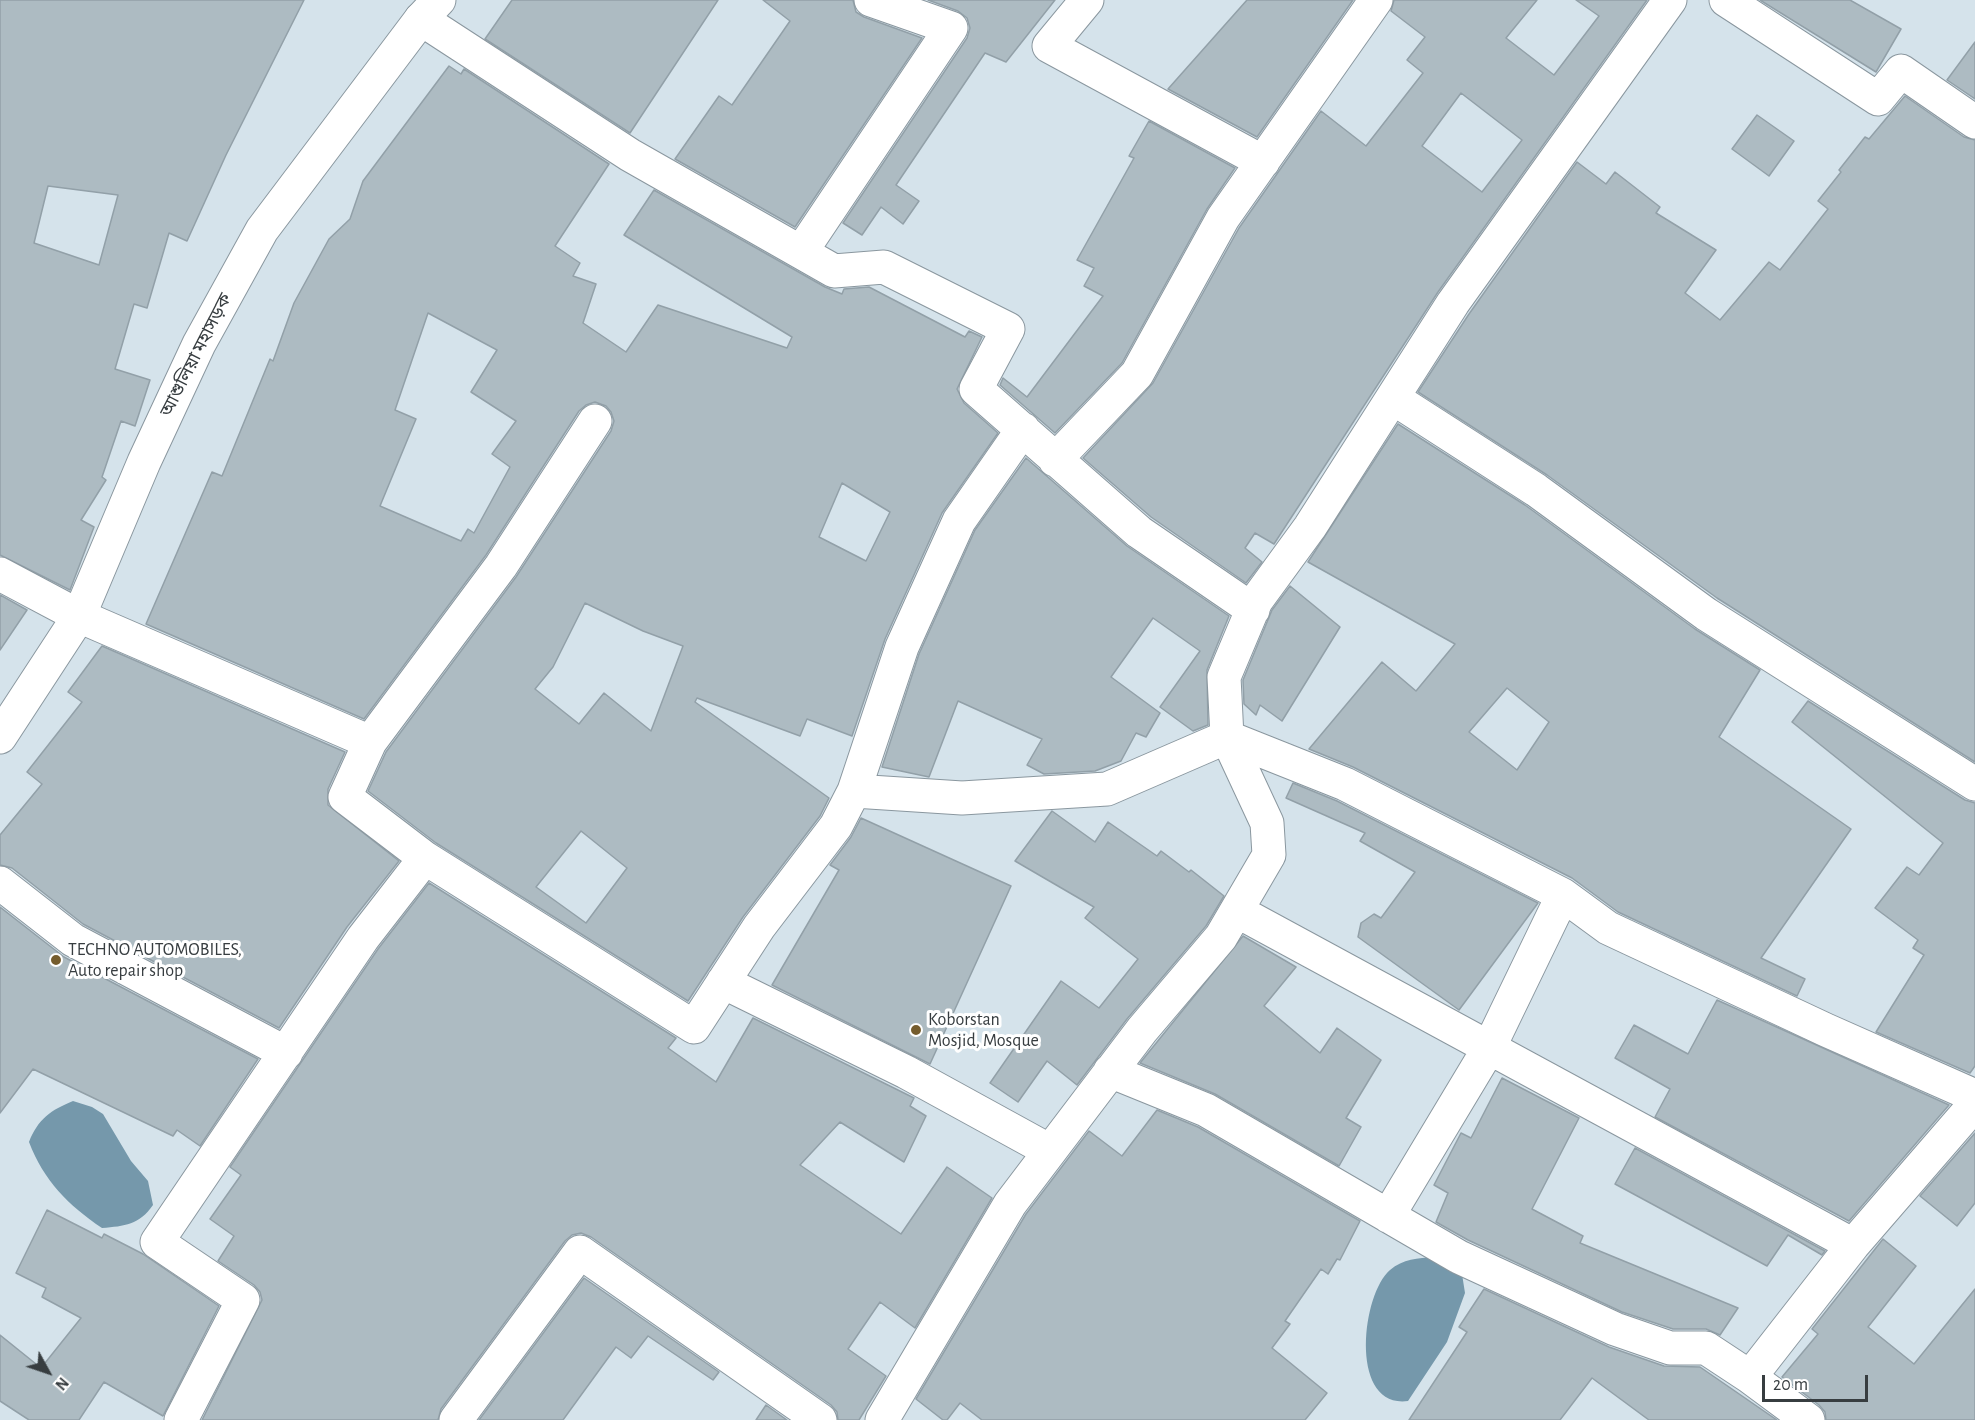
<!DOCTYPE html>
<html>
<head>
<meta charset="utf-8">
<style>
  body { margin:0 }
  #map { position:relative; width:1975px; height:1420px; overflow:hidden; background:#d5e3eb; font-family:"Alegreya Sans",sans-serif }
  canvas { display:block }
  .north { position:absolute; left:18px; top:1342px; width:60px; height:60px; -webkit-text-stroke:4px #fff; paint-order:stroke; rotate:130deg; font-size:16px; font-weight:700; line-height:24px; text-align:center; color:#373d40 }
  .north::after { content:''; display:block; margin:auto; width:21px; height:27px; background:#373d40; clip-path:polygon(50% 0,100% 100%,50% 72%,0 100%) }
  .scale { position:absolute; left:1762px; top:1375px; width:106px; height:27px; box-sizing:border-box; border:3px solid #373d40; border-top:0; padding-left:8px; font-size:18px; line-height:21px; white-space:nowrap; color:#373d40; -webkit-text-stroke:4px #fff; paint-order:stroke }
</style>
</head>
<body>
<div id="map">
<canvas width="1975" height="1420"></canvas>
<div class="north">N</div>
<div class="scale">20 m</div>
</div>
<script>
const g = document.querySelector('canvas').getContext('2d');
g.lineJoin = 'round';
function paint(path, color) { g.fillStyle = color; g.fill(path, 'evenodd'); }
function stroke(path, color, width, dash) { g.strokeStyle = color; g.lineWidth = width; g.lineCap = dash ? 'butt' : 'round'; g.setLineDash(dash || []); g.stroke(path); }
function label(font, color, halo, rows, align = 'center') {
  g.font = font + ' "Alegreya Sans","Noto Sans Bengali",sans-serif'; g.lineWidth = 6; g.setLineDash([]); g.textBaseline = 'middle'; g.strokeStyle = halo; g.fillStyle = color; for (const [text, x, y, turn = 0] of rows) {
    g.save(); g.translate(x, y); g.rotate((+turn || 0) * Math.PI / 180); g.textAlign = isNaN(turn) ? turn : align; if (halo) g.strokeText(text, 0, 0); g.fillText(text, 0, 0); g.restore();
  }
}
paint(new Path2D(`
  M73 1101 92 1107 103 1114 131 1161 148 1181 153 1205C139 1225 125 1226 102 1228 68 1205 44 1181 29 1142 38 1119 51 1110 73 1101Z
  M1434 1257 1462 1274 1465 1293 1447 1342 1408 1401C1349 1409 1361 1295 1390 1270 1403 1259 1418 1258 1434 1257Z`), '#7598ab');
const building = new Path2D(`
  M0 0H304L226 155 187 241 169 233 147 308 134 304 115 369 150 380 135 426 121 421 102 477 106 480 81 520 94 527 70 590 0 555ZM48 186 118 195 99 265 34 243Z
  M512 0H718L630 133 485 39Z
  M763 0H853L856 12 864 17 922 38 795 227 675 159 719 96 732 105 790 21Z
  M928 0H1055L1006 62 985 53 896 185 919 201 903 224 881 207 862 235 843 223 967 38 970 28 967 18 958 11Z
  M1247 0H1353L1257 137 1168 89Z
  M1394 0H1537L1506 38 1554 75 1599 16 1576 0H1647L1438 292 1274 544 1255 533 1245 548 1262 562 1246 583 1151 517 1083 458 1153 383 1239 228 1321 111 1366 146 1423 73 1407 60 1425 37 1391 11ZM1461 93 1522 140 1482 192 1422 146Z
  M1760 0H1850L1901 29 1876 72Z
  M1975 42V99L1947 80Z
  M449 66 461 74 464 69 609 164 555 246 580 263 573 276 596 284 583 323 626 352 658 305 787 348 792 337 624 235 654 190 825 287 842 294 844 289 869 287 965 337 969 331 982 337 957 389 964 403 998 433 942 513 885 639 852 736 807 719 800 736 697 698 695 702 829 798 820 816 743 917 688 1001 436 843 368 791 386 752 516 577 611 431 614 421 611 412 606 406 595 402 586 405 579 411 486 555 364 719 146 624 212 472 222 476 270 359 273 361 294 303 329 239 350 219 363 181ZM428 313 497 350 471 392 516 421 492 454 510 467 474 533 468 529 461 541 380 506 416 419 395 410ZM842 483 890 512 866 561 819 537ZM585 603 643 631 683 646 651 731 604 693 579 724 535 689 553 667ZM581 831 627 868 586 923 536 887Z
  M1905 96 1964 137 1975 140V762L1717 598 1547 475 1418 392 1469 314 1577 162 1606 184 1615 172 1660 207 1656 213 1716 250 1685 293 1720 320 1769 262 1780 270 1828 209 1818 201 1841 172 1839 170 1865 137 1869 139Z
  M1757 115 1794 141 1769 176 1732 149Z
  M1149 121 1235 168 1207 209 1122 363 1055 433 1000 385 1003 378 1027 397 1103 296 1084 286 1094 268 1077 260 1134 158 1129 156Z
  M1398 424 1525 505 1695 629 1760 670 1719 737 1851 829 1761 958 1805 979 1797 996 1618 912 1572 878 1353 767 1309 749 1382 662 1416 691 1455 644 1308 562ZM1507 688 1549 722 1517 770 1469 732Z
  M1026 458 1127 546 1229 616 1207 670 1208 725 1193 731 1160 707 1200 651 1153 618 1111 677 1160 713 1146 737 1136 733 1121 761 1095 771 1044 774 1027 765 1042 739 958 701 929 777 882 767 919 654 975 530Z
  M1290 586 1340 627 1282 721 1260 705 1256 715 1244 704 1243 680 1272 610Z
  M0 595 27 610 0 650Z
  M102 646 345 752 328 789V805L399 861 347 927 279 1028 83 924 12 868 0 865V835L42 784 27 772 82 702 68 692Z
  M1808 701 1965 800 1975 803V1066L1970 1073 1876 1032 1924 955 1913 948 1918 940 1875 908 1907 867 1919 875 1943 843 1792 722Z
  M1293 783 1337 801 1538 903 1459 1010 1358 937 1361 923 1374 914 1381 918 1415 872 1360 841 1365 833 1286 798Z
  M1052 811 1095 842 1108 822 1157 856 1161 851 1189 872 1191 870 1224 896 1206 926 1127 1019 1077 1085 1047 1061 1018 1102 990 1083 1061 981 1099 1008 1138 959 1085 918 1094 907 1015 861Z
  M861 818 1011 886 930 1064 772 985 839 870 830 865 851 837Z
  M429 883 676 1038 668 1048 716 1082 753 1018 914 1098 910 1106 926 1116 904 1162 840 1122 800 1165 901 1234 947 1167 992 1198 915 1328 880 1302 848 1349 886 1376 859 1420H838L837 1412 831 1405 591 1237 581 1233 572 1235 565 1241 441 1409 438 1420H202L262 1300 260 1292 254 1285 218 1261 234 1236 210 1219 241 1175 230 1167 378 949Z
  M0 907 64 957 258 1059 200 1146 177 1130 173 1136 33 1069 0 1113Z
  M1243 936 1296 967 1264 1006 1320 1053 1337 1028 1381 1060 1346 1118 1361 1127 1339 1166 1215 1094 1140 1063Z
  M1717 1000 1949 1105 1849 1221 1655 1117 1670 1089 1615 1058 1634 1025 1688 1054Z
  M1502 1078 1579 1118 1532 1209 1583 1236 1580 1243 1738 1308 1720 1335 1706 1329H1673L1622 1312 1468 1240 1436 1222 1448 1193 1434 1185 1461 1133 1471 1138Z
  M1157 1110 1198 1127 1360 1221 1340 1260 1337 1259 1328 1274 1321 1269 1285 1321 1290 1324 1272 1348 1327 1393 1305 1420H982L960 1403 947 1420H943L916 1399 1026 1214 1089 1131 1122 1156Z
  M1975 1133V1203L1957 1226 1920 1196Z
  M1635 1148 1825 1251 1822 1255 1788 1235 1767 1266 1615 1184Z
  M47 1210 102 1238 104 1234 143 1254 219 1306 163 1416 104 1382 79 1420H29L0 1401V1335L41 1368 81 1318 42 1297 46 1288 16 1273Z
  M1883 1239 1916 1266 1868 1327 1914 1364 1975 1289V1420H1826L1825 1412 1819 1405 1782 1377 1818 1334 1812 1329Z
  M584 1278 719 1372 713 1380 648 1336 631 1358 616 1347 563 1420H479Z
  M1484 1289 1609 1347 1664 1366 1700 1367 1777 1420H1649L1592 1378 1560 1420H1409L1467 1332 1459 1327Z
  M766 1405 787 1420H756Z`);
paint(building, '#adbbc2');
stroke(building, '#92a0a8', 1.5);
const minor = new Path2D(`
  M1087 0 1049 46 1263 162
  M1726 0 1878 99 1901 71 1975 122
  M421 19 630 155 834 271 884 267 1008 329 976 389 1139 532 1253 610
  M801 252 951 28 871 0
  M1393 398 1536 490 1706 614 1975 784
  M1055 460 1137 374 1223 218 1376 0
  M0 574 79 616 370 742 345 797 425 858 363 938 157 1242 243 1300 181 1420
  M370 742 501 566 595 421
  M854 791 902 647 959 521 1023 429
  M425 858 694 1027 759 927 836 826 854 791 962 798 1107 789 1227 737 1345 784 1563 895 1608 928 1826 1030 1975 1096
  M0 883 73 940 286 1053
  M1237 911 1853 1245 1750 1377 1808 1420
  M723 982 906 1072 1050 1151
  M1110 1071 1206 1110 1459 1257 1615 1329 1670 1348H1706L1750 1377
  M1388 1216 1489 1048 1563 895
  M1853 1245 1975 1104
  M456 1420 580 1252 820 1420
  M882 1420 1010 1204 1142 1030 1221 937 1269 855 1267 823 1227 737 1224 677 1256 601 1310 527 1453 303 1670 0`);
const highway = new Path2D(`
  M0 737 79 616 144 462 199 344 262 230 421 19 439 0`);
stroke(minor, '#8a979f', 35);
stroke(highway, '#8a979f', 35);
stroke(minor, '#fff', 33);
stroke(highway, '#fff', 33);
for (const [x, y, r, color] of [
  [56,960,6,"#755c2d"],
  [916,1030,6,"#755c2d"]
]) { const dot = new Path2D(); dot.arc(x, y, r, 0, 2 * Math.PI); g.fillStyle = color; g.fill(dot); stroke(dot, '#fff', 2); }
label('18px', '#373d40', '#fff', [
  ["আশুলিয়া মহাসড়ক",196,355,-63]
]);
label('18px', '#373d40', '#fff', [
  ["TECHNO AUTOMOBILES,",68,950],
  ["Auto repair shop",68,971],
  ["Koborstan",928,1020],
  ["Mosjid, Mosque",928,1041]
], 'left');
</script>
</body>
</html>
